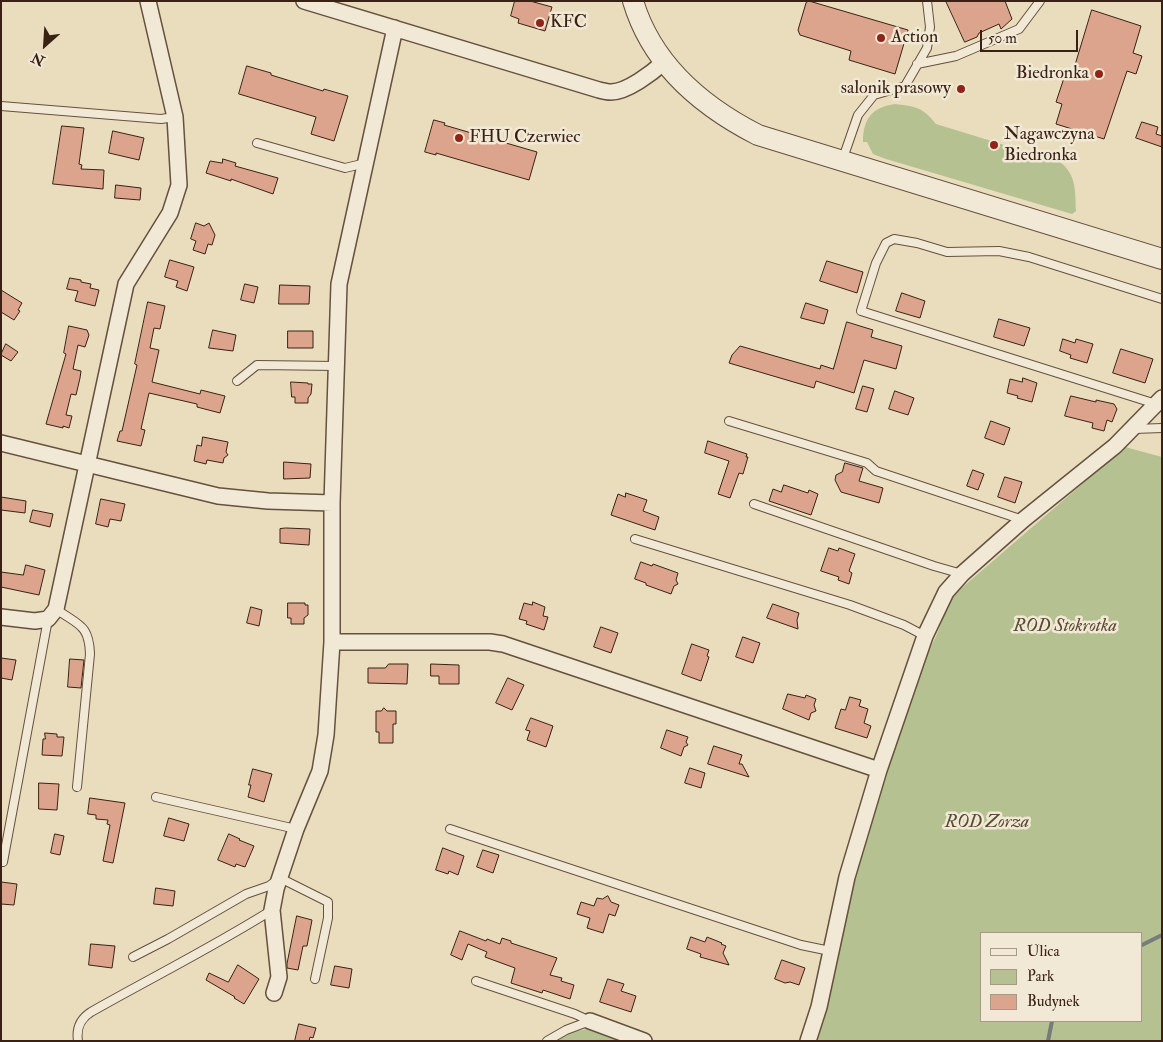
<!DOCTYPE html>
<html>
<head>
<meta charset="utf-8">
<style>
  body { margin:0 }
  #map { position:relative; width:1163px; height:1042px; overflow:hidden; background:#e9ddbe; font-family:"IM FELL Double Pica",serif }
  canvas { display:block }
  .frame { position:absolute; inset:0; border:2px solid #392213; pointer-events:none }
  .legend { position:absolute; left:980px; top:932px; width:162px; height:90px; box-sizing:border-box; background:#f1e9d5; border:1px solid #a79987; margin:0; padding:6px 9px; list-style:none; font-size:15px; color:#392213 }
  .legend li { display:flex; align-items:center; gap:10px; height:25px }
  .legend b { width:25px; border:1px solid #a79987 }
  .north { position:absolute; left:20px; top:20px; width:50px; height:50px; -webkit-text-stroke:4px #f1e9d5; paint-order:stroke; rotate:206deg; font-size:14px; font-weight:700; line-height:20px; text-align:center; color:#392213 }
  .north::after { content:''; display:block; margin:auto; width:18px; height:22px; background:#392213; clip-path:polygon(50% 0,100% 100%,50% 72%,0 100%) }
  .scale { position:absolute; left:980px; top:30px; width:98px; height:22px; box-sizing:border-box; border:2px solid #392213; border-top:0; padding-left:6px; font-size:15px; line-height:18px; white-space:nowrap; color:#392213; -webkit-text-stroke:4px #f1e9d5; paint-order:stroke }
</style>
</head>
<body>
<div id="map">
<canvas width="1163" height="1042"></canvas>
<div class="frame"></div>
<ul class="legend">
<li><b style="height:6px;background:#f1e9d5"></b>Ulica</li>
<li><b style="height:14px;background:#b6c192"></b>Park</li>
<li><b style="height:14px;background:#dca38d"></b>Budynek</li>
</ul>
<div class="north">N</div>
<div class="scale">50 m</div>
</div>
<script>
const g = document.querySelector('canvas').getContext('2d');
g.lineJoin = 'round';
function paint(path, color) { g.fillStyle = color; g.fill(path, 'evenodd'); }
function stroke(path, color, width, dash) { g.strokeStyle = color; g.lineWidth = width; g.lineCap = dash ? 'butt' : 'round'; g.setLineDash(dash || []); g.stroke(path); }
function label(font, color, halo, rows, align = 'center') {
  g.font = font + ' "IM FELL Double Pica",serif'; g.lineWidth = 5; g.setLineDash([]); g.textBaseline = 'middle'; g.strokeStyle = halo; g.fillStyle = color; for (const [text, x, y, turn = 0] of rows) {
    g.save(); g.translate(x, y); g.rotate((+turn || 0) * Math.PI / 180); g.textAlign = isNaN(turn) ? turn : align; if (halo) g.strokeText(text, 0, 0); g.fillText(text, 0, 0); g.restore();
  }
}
paint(new Path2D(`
  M895 104C915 106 924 108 936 124L1060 162C1077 175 1075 192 1076 211L1072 214 886 159 873 154 867 142H863C863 119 872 107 895 104Z
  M1125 447 1162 457V1041H815L854 880 916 677 937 634 950 598ZM982 933H1142V1021H982Z
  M587 1029 596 1030 625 1041H556L568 1033Z`), '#b6c192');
stroke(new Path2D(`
  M1142 945 1162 935
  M1048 1041 1052 1021`), '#767c79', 4);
const building = new Path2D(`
  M515 1H530L552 7 545 31 518 23 519 19 511 16Z
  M809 1 908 30 895 74 849 60 851 51 800 35 798 30 806 3Z
  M946 1H1005L1012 19 1001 29 999 24 979 33 977 37 965 42Z
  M1092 10 1141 26 1133 53 1142 56 1136 74 1127 71 1104 139 1056 124 1062 104 1056 102 1065 75 1071 77Z
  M247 66 271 73V75L323 91 324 89 348 96 334 141 311 134 316 117 239 94Z
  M434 120 445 123 444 125 537 152 529 180 436 153V155L425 152Z
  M1142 122 1158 127 1156 134 1162 136V147L1136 138Z
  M62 126 84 128 79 164 82 165 81 169 104 170 103 189 53 184Z
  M113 131 144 138 139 160 109 153Z
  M223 159 236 163 235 166 278 178 273 194 231 179V181L206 173 210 161 222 163Z
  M116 185 141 188 140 200 115 198Z
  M196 223 204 226 209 223 215 235 212 245 208 244 205 254 193 250 196 241 191 239Z
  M170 260 194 267 187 291 176 287 178 281 165 277Z
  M827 261 863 272 857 293 820 281Z
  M70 278 81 280V282L91 284 90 288 99 290 95 306 75 301 78 291 67 289Z
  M245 284 258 287 254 303 241 300Z
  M280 285 310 286 309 304H279Z
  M1 290 22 303 18 310 20 311 14 320 1 312Z
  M902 293 925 301 920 318 896 311Z
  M148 302 165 306 160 329 154 328 150 348 159 350 152 382 200 394 201 390 225 396 220 413 197 407V404L149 393 141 429 145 430 141 446 117 441 120 431H122L137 365 135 364Z
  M806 303 828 310 824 324 801 318Z
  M999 319 1030 328 1024 346 994 337Z
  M847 322 873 330 871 337 902 346 896 369 864 360 854 393 816 381 814 388 729 363 732 355 740 346 820 369 821 365 833 369Z
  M69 326 87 330 89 335 85 347 78 345 73 369 81 371 80 378 76 395 71 394 66 415 72 416 69 428 63 426V428L46 424 66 354 64 353Z
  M213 330 236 335 233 351 209 348Z
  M288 331H313V348H288Z
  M1063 339 1075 343 1076 339 1093 344 1087 363 1070 358 1071 355 1060 351Z
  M6 344 18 352 11 361 1 355Z
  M1121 349 1153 359 1145 383 1113 373Z
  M1023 378 1037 383 1032 402 1017 398 1018 396 1007 393 1010 379 1022 382Z
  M291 382 308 383V384H312L311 394 308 398V403H295V397H292Z
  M863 386 874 389 867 412 856 409Z
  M895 391 914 398 908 415 889 409Z
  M1071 396 1096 402V400L1114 404 1117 409 1112 422 1107 420 1104 431 1092 428 1093 423 1065 416Z
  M991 421 1010 428 1004 445 985 438Z
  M203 437 228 442 226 452 228 455 224 458 223 463 207 460 206 464 194 461 197 445 201 446Z
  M708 441 747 454 746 457H748L743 474 739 473 730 498 718 494 729 461 705 453Z
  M284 462 311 464 310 478 284 479Z
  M845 463 863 468 859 481 883 488 879 503 841 492 835 480 836 475 842 472Z
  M973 470 984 474 978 490 967 486Z
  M1005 477 1022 482 1015 503 998 497Z
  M784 485 808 493 809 490 818 494 811 515 769 501 773 489 781 492Z
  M626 493 647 500 643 511 659 517 655 530 611 515 618 494 625 497Z
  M1 497 26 501 25 513 1 510Z
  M101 499 125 504 121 521 110 519 108 527 96 524Z
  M33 510 53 514 50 527 30 522Z
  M286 528 310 529 309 545 280 543V529Z
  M829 548 838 551 839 548 855 554 849 571 852 573 849 584 838 580 839 577 821 571Z
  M641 562 652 566 653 564 678 573 676 580 678 584 674 586 671 594 646 585V583L635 579Z
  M26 565 45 570 39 595 1 587V572L23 575Z
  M533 602 545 607 543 616 548 617 544 630 526 624 527 621 519 619 524 603 532 605Z
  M288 603H305V605H308V615L304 618V624H291V618H288Z
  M773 604 799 613 797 620 798 629 767 618Z
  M251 607 262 610 259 626 247 623Z
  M601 627 618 633 611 653 594 647Z
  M743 637 760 643 753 663 736 657Z
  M692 644 709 650 707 656 709 657 701 681 682 674Z
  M1 658 16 660 12 680 1 678Z
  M70 659 84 660 81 688 68 687Z
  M389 664H408L407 684 368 683V668H385Z
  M431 664 459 665V684H439V676H431Z
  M508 678 524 685 512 710 496 703Z
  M788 694 805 698 806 695 816 699 814 705 816 711 811 713 809 720 783 709Z
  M850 697 861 700 859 706 868 709 864 723 871 726 867 738 835 728 841 709 845 710Z
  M384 708 387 711H396V724H393V743H379V732H376V711H381Z
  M531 718 553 726 546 747 527 740 530 731 526 730Z
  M667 730 688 737 686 742 688 745 684 747 681 756 661 748Z
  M45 733 57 734V737H64L62 756 42 755 43 739H45Z
  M714 746 742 755 739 764H742L749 777 708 764Z
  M690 768 705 773 701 788 685 783Z
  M253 769 272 774 264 802 248 797 251 785H249Z
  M39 783 59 784 57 810 39 809Z
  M90 798 125 803 113 863 103 861 110 825 107 824 108 820 96 819V815L88 814Z
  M169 818 189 824 184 841 164 836Z
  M55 834 64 836 60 855 51 853Z
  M229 834 240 839 239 840 254 846 245 867 236 864 235 867 218 860Z
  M443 848 464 856 458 875 449 871 448 874 436 870Z
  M483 850 499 855 493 873 477 867Z
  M1 882 17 884 14 905 1 904Z
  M156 888 175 891 173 906 154 904Z
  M608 896 611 902 619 905 615 916 609 914 603 933 587 928 590 918 577 914 581 902 594 906 597 898 602 899Z
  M297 916 312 920 307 946H303L298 970 287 968V964Z
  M460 931 486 941 487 939 500 944 502 938 511 941V943L557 958 550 975 562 978 561 981 574 985 570 999 543 990 542 993 511 983 515 968 485 957 487 952 468 944 462 960 451 955Z
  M691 937 705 942 707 937 722 943 721 944 726 946 723 953 729 965 700 957 701 954 687 949Z
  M91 944 115 946 112 968 89 965Z
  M782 960 805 968 799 985 790 982 785 983 775 979Z
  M238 965 259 979 244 1004 234 998 235 997 206 980 209 973 228 982Z
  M335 966 352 969 349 988 331 985Z
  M608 979 624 984 621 991 636 996 631 1012 600 1002Z
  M299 1024 316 1028 313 1038 310 1037 309 1041H295Z`);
paint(building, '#dca38d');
stroke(building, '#392213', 1);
const service = new Path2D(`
  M917 64 956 56 1019 29 1040 1
  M1 106 161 119 175 117
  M257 143 345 168 366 163
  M842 161 858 115 874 95 905 86 927 48 930 27 927 1
  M237 381 257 365 336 366
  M1156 404 861 311 876 263 886 243 894 239 917 243 947 252 999 251 1029 257 1162 299
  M729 421 867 463 876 471 1023 520
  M1134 429 1162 428
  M754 504 934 566 962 574
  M635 539 850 605 904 625 925 636
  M56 609C78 625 89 624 90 654L77 787
  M156 797 296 829
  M450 829 801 945 830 951
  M3 862 48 619
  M133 957 168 939 246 894 269 886 280 878 328 902V918L315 979
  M476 981 575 1014 590 1021
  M78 1041C76 1028 80 1019 91 1012 151 978 213 947 272 910
  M547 1041 566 1030 590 1021`);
const minor = new Path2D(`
  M304 1 599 90C603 91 608 92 611 92 627 92 652 73 664 62
  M1 443 218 496 268 501 332 503
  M1 617 35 621 48 619 56 609 126 284 170 213 179 185 175 117 148 1
  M332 642H490L503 644 879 770
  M274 993 279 977 272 910 276 889 296 829 320 771 326 735 332 642V503L339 284 395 28
  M590 1021 644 1041
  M808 1041 819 1007 847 877 879 770 925 636 946 592 962 574 1023 520 1115 446 1162 398`);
const tertiary = new Path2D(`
  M633 1C652 65 701 106 758 135L1162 259`);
stroke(service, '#65513e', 10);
stroke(minor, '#65513e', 18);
stroke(tertiary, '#65513e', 22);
stroke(service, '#f1e9d5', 8);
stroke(minor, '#f1e9d5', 15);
stroke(tertiary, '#f1e9d5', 20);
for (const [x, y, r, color] of [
  [540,23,5,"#8f2418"],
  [881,38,5,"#8f2418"],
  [1099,74,5,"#8f2418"],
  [961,89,5,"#8f2418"],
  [459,138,5,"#8f2418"],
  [994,145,5,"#8f2418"]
]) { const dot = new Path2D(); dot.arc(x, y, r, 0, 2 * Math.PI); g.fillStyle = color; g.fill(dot); stroke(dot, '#f1e9d5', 2); }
label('18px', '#392213', '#f1e9d5', [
  ["KFC",550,23],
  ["Action",891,38],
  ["Biedronka",1089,74,"right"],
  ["salonik prasowy",951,89,"right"],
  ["Nagawczyna",1004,135],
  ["Biedronka",1004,156],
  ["FHU Czerwiec",469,138]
], 'left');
label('italic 18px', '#584a33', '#f1e9d5', [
  ["ROD Stokrotka",1065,627],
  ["ROD Zorza",987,823]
]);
</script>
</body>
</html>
